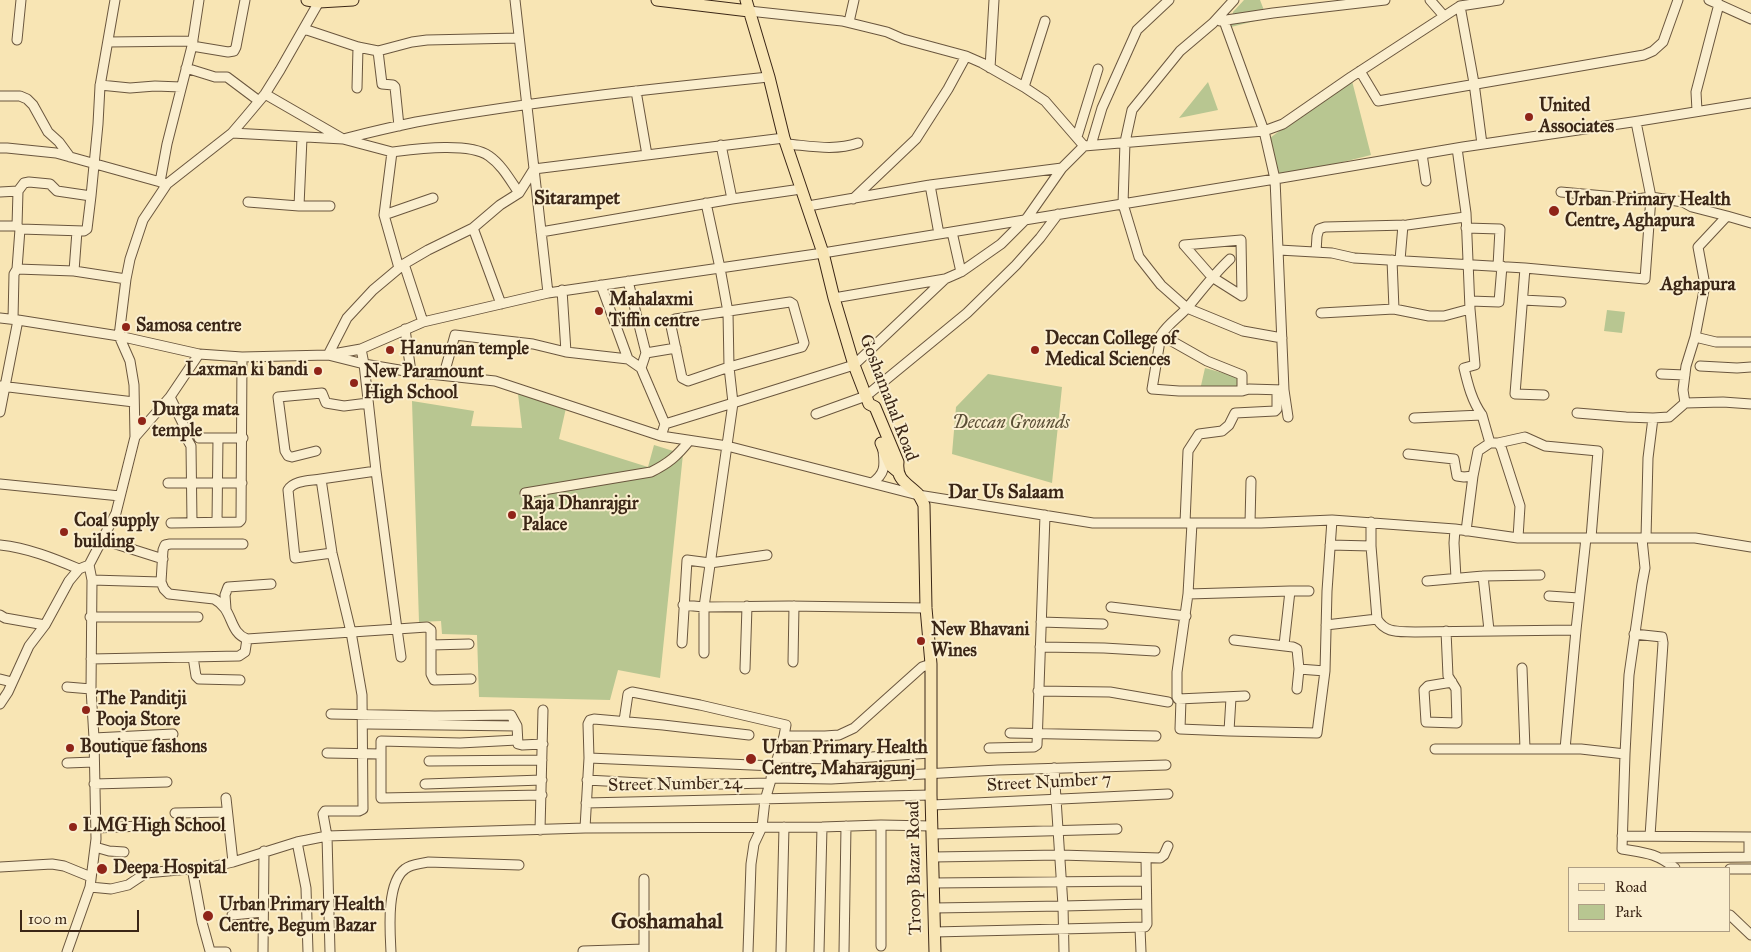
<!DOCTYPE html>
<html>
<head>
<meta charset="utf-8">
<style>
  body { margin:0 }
  #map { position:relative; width:1751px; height:952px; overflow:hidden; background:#f8e5b4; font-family:"IM FELL Great Primer",serif }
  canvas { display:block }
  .legend { position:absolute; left:1568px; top:867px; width:162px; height:65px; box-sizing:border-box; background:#faeece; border:1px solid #ae9e84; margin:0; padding:6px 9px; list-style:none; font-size:15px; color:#3b2616 }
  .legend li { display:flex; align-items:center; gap:10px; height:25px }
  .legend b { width:25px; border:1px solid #ae9e84 }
  .scale { position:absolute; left:20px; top:910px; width:119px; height:22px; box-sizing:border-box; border:2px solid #3b2616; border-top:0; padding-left:6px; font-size:15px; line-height:18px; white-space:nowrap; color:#3b2616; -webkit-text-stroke:4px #faeece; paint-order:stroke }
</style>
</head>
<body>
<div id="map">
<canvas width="1751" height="952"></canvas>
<ul class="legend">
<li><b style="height:6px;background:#f8e5b4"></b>Road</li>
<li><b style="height:14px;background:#b8c691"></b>Park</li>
</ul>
<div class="scale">100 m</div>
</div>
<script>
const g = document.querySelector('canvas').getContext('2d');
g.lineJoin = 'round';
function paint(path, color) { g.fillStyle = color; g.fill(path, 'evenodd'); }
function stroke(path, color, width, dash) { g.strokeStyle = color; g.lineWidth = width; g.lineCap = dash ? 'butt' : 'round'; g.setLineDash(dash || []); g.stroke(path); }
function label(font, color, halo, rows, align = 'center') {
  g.font = font + ' "IM FELL Great Primer",serif'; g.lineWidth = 4; g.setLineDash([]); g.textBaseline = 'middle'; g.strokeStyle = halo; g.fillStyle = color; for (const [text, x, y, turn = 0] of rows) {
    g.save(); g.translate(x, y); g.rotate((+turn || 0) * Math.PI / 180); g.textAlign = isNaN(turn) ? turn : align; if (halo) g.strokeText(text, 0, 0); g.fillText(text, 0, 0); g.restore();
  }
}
paint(new Path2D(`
  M1244 0H1260L1267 18 1231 27 1233 12Z
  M1351 77 1371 155 1275 179 1270 138Z
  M1208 82 1218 110 1179 118Z
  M1607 310 1625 312 1622 333 1604 331Z
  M1205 368 1238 377 1239 391 1200 390Z
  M988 374 1062 387 1052 483 952 454 956 407Z
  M518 394 566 408 559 439 648 467 654 445 683 454 660 678 618 670 610 700 479 697 477 635 442 634 441 621 419 622 412 401 474 411 471 426 522 428Z`), '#b8c691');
const minor = new Path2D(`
  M515 0 548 293
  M1234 0 1213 23 1180 51 1132 110 1125 142 1123 204 1139 257 1161 285 1187 308 1243 331 1282 338
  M1430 0 1444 16
  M1709 0 1751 19
  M1460 6 1474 83 1482 144
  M749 11 842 21 887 32 903 39 966 56 982 63 1024 87 1045 101 1084 146
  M1220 21 1273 13 1385 0
  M1224 21 1264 131 1275 179 1284 390 1288 417
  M849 22 854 0
  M304 29 358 47 378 51 412 42 427 40 518 38
  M17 40 21 0
  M108 42 193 41
  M192 46 228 52 234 51 236 47 245 0
  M378 51 382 84 393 85 395 87 399 126
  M186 68 215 77H227L259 101
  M990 68 994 0
  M1360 71 1378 101 1644 55 1653 51 1663 42 1678 0
  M100 85 130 88 155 86 181 87
  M1024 87 1045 21
  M357 88 358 47
  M636 91 647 155
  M265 94 343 139C367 133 392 127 416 122 533 101 652 89 769 77
  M0 96H20L27 99 33 105 48 132 59 142 70 157
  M1697 111 1696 92 1719 4
  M232 133 343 139 392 152
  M1077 137 1098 69
  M787 144C811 146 835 151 858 143
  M721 145 732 199
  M1091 145 1102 108 1137 30 1169 0
  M1084 146 1264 131 1283 124 1351 77 1460 6 1499 0
  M0 148H7L56 153 164 183
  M1457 148 1466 213 1470 309 1475 365 1464 368C1468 385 1472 401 1482 415
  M1422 154 1426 181
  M160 182 167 144 192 46 199 0
  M930 185 939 234
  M0 192 18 191 24 183 29 182 50 184 57 191 91 196 87 229 84 231 20 229
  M1561 192 1637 199 1651 197 1683 202 1692 207 1727 216
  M91 196 98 124 100 86 115 0
  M853 199 916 139 948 89 966 56
  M248 202 299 206H330
  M706 203 720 268 728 312 729 367 733 403 854 365 945 279 834 298
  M299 206 302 138
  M808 206 930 185 1062 168
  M384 215 433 198
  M0 226H17L20 229 17 269 74 271 126 279
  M17 226 18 191
  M473 228 501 304
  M1466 228 1500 229 1498 266
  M541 232 732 199 801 189
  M1184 245 1241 240 1242 296
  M1184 245 1212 277 1242 296
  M1279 250 1332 253 1354 258 1525 268 1645 279 1651 197 1636 122
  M1316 252 1317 236 1319 229 1325 227 1407 225 1465 217
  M1392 260 1394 309 1429 316H1444L1470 309
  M1400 260 1403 225
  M404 264 423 322
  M399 268 384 215 392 152C417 149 469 142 489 156 502 165 510 180 519 193
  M1525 268 1515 394 1544 395
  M74 271 77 231
  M961 272 1001 244 1027 218 1062 168 1084 146
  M945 279 961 272 952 232
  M628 281 646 353
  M601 285 628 359
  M562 290 566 352
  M1523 300 1561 302
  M1470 301 1499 302 1502 266
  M790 302 793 304 804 343 802 347 729 367 688 381 682 378 671 326 672 322 675 319Z
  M1321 313 1394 309
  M0 318 18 320 119 336 199 354 242 357 328 355 364 364 411 372 495 381 661 436 727 446 918 495 1093 523H1261L1332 520 1455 529 1518 538H1695L1751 547
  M13 319 14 274 17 269
  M405 329 411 372
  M1161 335C1168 324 1179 317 1188 307 1202 290 1214 274 1230 259
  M1695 337 1716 342H1751
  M333 354 361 349 423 322 548 293 823 253 1275 179 1463 147 1639 121 1751 103
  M328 355 347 318 373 290 404 264 428 250 473 228 500 205 519 193 534 169 784 138
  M1700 366 1737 368 1751 367
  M641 368 646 353 676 348
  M444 374 455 335 533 344 566 352 628 359 641 368 665 424
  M1661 374 1685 375
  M0 386 134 402
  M1242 391V375L1207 361 1161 335 1152 389 1179 391H1242L1249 389 1284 390
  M170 397 187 432 197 433 199 438H243
  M1685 403 1723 402 1751 404
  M0 412 18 320
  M1577 413 1626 417 1653 418
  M816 414 866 396 967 313 1016 265 1040 238 1058 214
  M1414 418 1482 415 1490 443
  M187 432V439L191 446 192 522
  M661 436 665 424 733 403 704 607V653
  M135 437 134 385 130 361 119 336 126 279 130 259 143 220 167 184 232 133 244 119 265 94 280 70 320 0
  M1498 443 1525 437 1545 446 1598 451 1591 538
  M316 451 292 457 288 456 285 451 278 397 322 393 326 403 344 406 368 403
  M1408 454 1454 459 1457 476 1464 477 1473 476 1478 451 1490 443H1498L1501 447 1520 506 1518 538
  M321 479C310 481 294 480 288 490L295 558 332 553
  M168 483H242
  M872 483C885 474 885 466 883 451
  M0 484 120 496
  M525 493 651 472C669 463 677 456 689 441
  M217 522 218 438
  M1371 522V546L1377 619C1386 634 1399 631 1415 632L1576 630
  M171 523 239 522 241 520 242 357
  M1185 523 1188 451 1199 434 1222 431 1229 425 1235 413 1275 411 1277 409V390
  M1192 523 1188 594 1177 672V697L1178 699 1245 696
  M1250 523 1251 481
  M1455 529 1454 543 1456 578
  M1466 531 1473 476
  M1646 538 1648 458 1653 418 1669 417 1685 403 1683 390 1686 366 1695 337 1705 285 1698 247 1727 216 1751 223
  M103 540 163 559
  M0 545C28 548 53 558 79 569
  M1330 545 1371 546
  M89 565 116 513 135 437 170 397 199 354
  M92 580 161 582 164 589 169 594 214 599C234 609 228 632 247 639
  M1427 581 1483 576
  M161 582 163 550 165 545 170 544H243
  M1290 591H1309
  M1188 594 1290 591 1284 645
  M1549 596 1579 598
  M683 605 704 607 789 606 926 608
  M1111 607 1186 616
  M226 609 225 595 228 587 271 584
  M0 615 5 618 45 625
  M90 617H198
  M1041 622 1103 624
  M1326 625 1377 619
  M1489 630 1483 576 1540 575
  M1446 631 1448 676 1456 689 1457 723 1426 722 1424 690 1428 686 1452 682
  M1634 634 1662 637 1663 643 1650 836
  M1234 640 1293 647 1297 649 1299 669 1325 671
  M682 643 687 560 710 563 767 555
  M431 645V674L434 680 471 679
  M1040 647 1104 648 1155 651
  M193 657 196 676 199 679 240 680
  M401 657 397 629 427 627 431 630V645L469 644
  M91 659 239 656 245 652 247 639 397 629 376 471
  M793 662 794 606
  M1522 668 1525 749
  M745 669 747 606
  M0 679 12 682
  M67 687 91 689
  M1297 689 1299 669
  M1038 691 1110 692 1168 702
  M1231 698 1229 731 1317 733 1325 671 1327 591 1332 520
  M1181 699 1180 729 1229 731
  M0 704 8 692 29 646 45 625 69 581 79 569 89 565
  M331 714 435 716 511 715 517 726 518 744 522 745 543 744
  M624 721 628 694 632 692 700 705 786 725 784 736
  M368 724 517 726
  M1010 733 1156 736
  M94 738 173 734
  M517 740 460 743 381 741V798L542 795
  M989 748 1034 747 1037 745 1045 515
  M1435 749H1581L1625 754 1622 849C1646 853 1656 853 1675 868
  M1565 749 1576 630 1586 538
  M327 753 381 754
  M1625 754 1629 675 1642 584 1645 568 1642 539
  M589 758 775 766
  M778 758 842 759 930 753
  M429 761 542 760
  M67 763 94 762
  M1054 768 1063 906 1146 904
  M771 778 831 779 998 770 1166 765
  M587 780 678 785 770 783
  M94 784 167 782
  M425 784 542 780
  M226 798 233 862
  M586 803 931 795
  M932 805 1168 794
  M175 813 227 812
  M96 828 141 826
  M585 828 589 758 588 724 590 720 594 719 663 725 749 735
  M540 830 543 710
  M933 834 1117 829
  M1622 836 1751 837
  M1749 837V857
  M297 842 306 888 308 952
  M95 847 109 851 124 852
  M933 857 1060 855 1160 858 1164 855 1168 846
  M1662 858 1751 857
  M0 867 52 864 64 866 91 877
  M192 868 202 922 210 951
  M1730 869H1751
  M644 879V952
  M933 883 1146 881
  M90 887 111 889 128 885 146 873 211 867 233 862 297 842 327 836 585 828 822 827 881 825 932 826
  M934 908 1063 906 1064 952
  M232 915 263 912
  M1730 915 1751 935
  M1140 928 1141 952
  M934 932 1145 927 1147 924 1146 858
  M881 946V825
  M583 951 644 949
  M67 952 90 887 96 839 94 738 91 689 92 580 89 565
  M210 952H226
  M263 952 264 851
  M330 952 327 836 323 814 325 811H359L363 809 362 695 351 632 332 553 321 479 376 471 364 364 361 349
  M391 952C390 931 386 883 405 869 411 864 420 864 428 862L519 865
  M748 952 751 864 754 844 762 827 765 800 784 736H825L839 735 854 728 922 667 931 664
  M781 952 784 827
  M819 952 822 827
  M844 952 846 826`);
const major = new Path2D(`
  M307 0 319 2 353 0
  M657 0 749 11
  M746 0 769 77 784 138 823 253 834 298 854 365 869 404 875 407 898 462C896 480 907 483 918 494 920 497 922 501 924 505L926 608 931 664V795L935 952
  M881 443 891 466 897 471`);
stroke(minor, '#6a563e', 11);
stroke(major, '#3b2616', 13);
stroke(minor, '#faeece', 9);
stroke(major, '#f8e5b4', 11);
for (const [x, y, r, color] of [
  [1529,117,5,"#8f2418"],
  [1554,211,6,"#8f2418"],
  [599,311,5,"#8f2418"],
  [126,327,5,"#8f2418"],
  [390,350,5,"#8f2418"],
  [1035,350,5,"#8f2418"],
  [318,371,5,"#8f2418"],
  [354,383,5,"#8f2418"],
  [142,421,5,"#8f2418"],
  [512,515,5,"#8f2418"],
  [64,532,5,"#8f2418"],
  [921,641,5,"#8f2418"],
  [86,710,5,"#8f2418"],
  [70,748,5,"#8f2418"],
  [751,759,6,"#8f2418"],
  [73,827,5,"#8f2418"],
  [102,869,6,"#8f2418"],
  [208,916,6,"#8f2418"]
]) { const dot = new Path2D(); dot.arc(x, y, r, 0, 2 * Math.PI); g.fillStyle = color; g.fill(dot); stroke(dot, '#faeece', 2); }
label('bold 18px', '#3b2616', '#faeece', [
  ["United",1539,107],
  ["Associates",1539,128],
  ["Urban Primary Health",1565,201],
  ["Centre, Aghapura",1565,222],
  ["Mahalaxmi",609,301],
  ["Tiffin centre",609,322],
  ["Samosa centre",136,327],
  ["Deccan College of",1045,340],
  ["Medical Sciences",1045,361],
  ["Hanuman temple",400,350],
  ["Laxman ki bandi",308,371,"right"],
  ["New Paramount",364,373],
  ["High School",364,394],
  ["Durga mata",152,411],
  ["temple",152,432],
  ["Raja Dhanrajgir",522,505],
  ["Palace",522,526],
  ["Coal supply",74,522],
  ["building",74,543],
  ["New Bhavani",931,631],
  ["Wines",931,652],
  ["The Panditji",96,700],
  ["Pooja Store",96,721],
  ["Boutique fashons",80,748],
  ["Urban Primary Health",762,749],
  ["Centre, Maharajgunj",762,770],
  ["LMG High School",83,827],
  ["Deepa Hospital",113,869],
  ["Urban Primary Health",219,906],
  ["Centre, Begum Bazar",219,927]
], 'left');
label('18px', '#3b2616', '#faeece', [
  ["Goshamahal Road",888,398,69],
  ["Street Number 7",1049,783,-3],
  ["Street Number 24",675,785,-1],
  ["Troop Bazar Road",915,868,-91]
]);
label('italic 18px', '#5a4e35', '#faeece', [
  ["Deccan Grounds",1011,424]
]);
label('bold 19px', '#3b2616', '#faeece', [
  ["Sitarampet",577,199],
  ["Aghapura",1698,285],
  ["Dar Us Salaam",1006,493]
]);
label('bold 22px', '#3b2616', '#faeece', [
  ["Goshamahal",667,923]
]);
</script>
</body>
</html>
